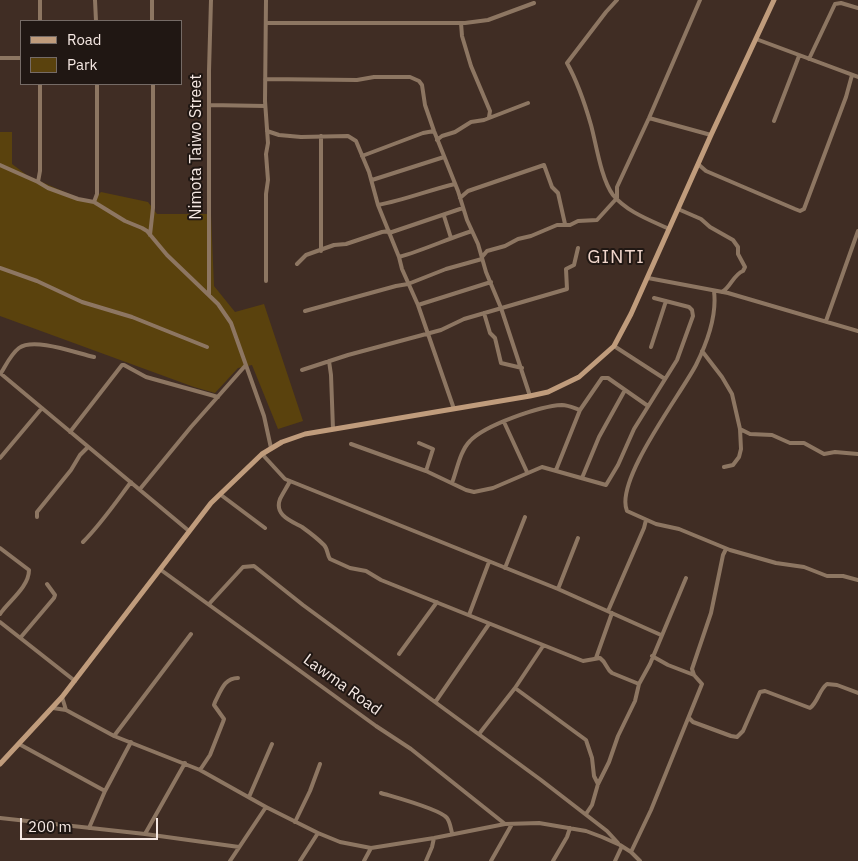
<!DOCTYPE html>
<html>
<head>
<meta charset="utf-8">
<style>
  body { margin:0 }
  #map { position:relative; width:858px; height:861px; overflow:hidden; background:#402d24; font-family:"IBM Plex Sans",sans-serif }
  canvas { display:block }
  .legend { position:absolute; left:20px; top:20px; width:162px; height:65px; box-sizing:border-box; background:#201713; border:1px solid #756b66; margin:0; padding:6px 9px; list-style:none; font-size:15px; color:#f5e8e3 }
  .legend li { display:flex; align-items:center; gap:10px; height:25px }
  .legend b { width:25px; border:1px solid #756b66 }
  .scale { position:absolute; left:20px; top:818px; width:138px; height:22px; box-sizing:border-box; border:2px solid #f5e8e3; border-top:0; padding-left:6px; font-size:15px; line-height:18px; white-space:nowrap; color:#f5e8e3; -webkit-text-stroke:4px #201713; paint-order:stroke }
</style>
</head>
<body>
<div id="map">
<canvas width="858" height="861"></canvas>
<ul class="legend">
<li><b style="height:6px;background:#c09c7c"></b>Road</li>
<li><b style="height:14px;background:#5a420d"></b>Park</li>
</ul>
<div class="scale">200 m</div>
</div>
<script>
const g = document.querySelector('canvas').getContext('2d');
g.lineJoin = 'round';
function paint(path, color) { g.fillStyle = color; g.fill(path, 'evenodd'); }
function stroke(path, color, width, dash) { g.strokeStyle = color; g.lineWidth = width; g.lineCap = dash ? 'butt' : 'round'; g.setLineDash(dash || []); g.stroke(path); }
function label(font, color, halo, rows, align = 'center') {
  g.font = font + ' "IBM Plex Sans",sans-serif'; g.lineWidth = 4; g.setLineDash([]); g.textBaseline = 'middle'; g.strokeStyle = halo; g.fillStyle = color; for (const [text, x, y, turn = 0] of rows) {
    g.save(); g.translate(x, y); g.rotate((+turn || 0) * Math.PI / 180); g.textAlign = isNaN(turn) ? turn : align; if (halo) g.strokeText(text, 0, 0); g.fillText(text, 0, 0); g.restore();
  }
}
paint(new Path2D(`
  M0 132H12V164L28 176 90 203 101 192 148 202 157 214H211L214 286 235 312 264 304 303 421 278 429 252 365 238 368 215 393 194 387 0 316Z`), '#5a420d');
stroke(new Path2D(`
  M95 0 96 21
  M152 0V21
  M266 0 265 101 268 143 266 154 268 180 266 194V281
  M617 0 606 12 567 63C577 81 585 104 591 125 596 143 601 179 613 195 627 212 650 220 669 229
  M40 21V0
  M266 23H465L488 20 534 3
  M461 23 462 36 471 66 490 111 489 117
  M756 39 858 77
  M0 58H21
  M809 59 835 4 841 3 858 8
  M265 79 357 80 374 77H410L419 81 422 85 425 105 434 131 458 191 467 220 478 244 486 272 501 308 530 396
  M209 105 265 106
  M649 118 711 135
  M774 121 799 56
  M267 131 279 135 301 137 348 136 356 141 369 172 378 205 399 257 402 269 418 305 454 409
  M437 140 442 136 455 132 471 122 484 120 528 103
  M362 156 423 133 434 131
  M698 164 706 171 795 209 800 211 804 209 846 97 852 75
  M0 165 38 182 48 188 78 199 94 202 125 221 142 228 147 231 167 255 218 304 231 323 264 416 271 448
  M372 180 444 157
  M38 182 40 171V84
  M460 198 468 191 544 165 552 187 558 193 565 224
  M94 202 97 194V84
  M378 205C405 200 429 190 455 184
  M678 209 701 219 710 227 733 240 738 247V254L745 267 743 271C733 275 731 287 722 292
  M444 216 451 238
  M389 233 463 208
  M150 235 153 208V84
  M321 251V136
  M399 257C424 250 447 239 472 231
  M482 257 487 251 505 246 518 239 531 236 557 225H570L578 221 597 220 617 198V187L649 118 700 0
  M297 264 306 255 334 245 346 244 382 232 389 231
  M0 268 37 281 82 302 132 317 207 347
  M648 278 728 293 858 331
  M714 291C717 315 707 343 696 365 681 394 614 481 627 511L656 524 679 529 730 550 776 563 804 567 827 576H843L858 580
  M209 295V71L211 0
  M418 305 491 282
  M305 311 396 286 408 284 446 269 482 259
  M484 313 490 333 495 338 501 363 522 368
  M826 321 858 231
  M614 346 665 379
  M651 347 666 301
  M702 351 722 377 732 394 740 429 741 449 739 457 733 465 724 467
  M329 361 331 375 333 429
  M302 370 348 355 441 330 464 319 567 289 566 269 574 265 578 248
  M0 373 189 531
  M1 373C6 365 11 354 19 348 34 337 76 353 94 357
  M504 422 527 472
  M740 429 750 434 772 435 790 443H804L824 454 835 452 858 454
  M70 432 122 365H124L146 377 218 397
  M419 443 433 449 426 471
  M351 444 426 471 466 490 474 492 493 488 542 467 606 485 618 465 634 429 677 360 693 316 692 310 689 307 654 298
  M262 454 285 479 290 481 558 589 661 635
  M0 458 42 408
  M556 470 580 410 602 378H608L648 406
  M582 478 599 437 625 390
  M290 481C287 487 283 493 280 499 274 515 291 521 302 527 309 532 318 539 324 545 328 549 327 555 330 559L350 568 366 571 381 580 583 661 600 658C607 663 606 669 612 673L639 684
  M452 483C457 470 460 451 470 441 485 425 540 406 562 405 568 405 574 408 580 410
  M140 489 191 427 245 366
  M221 495 265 528
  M37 517V512L71 470 80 455 88 447
  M83 542C101 524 116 502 131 482
  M0 548 29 570C29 587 9 601 0 614
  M505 568 525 517
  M161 570 376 726 411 749 505 824
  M558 589 578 538
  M209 604 243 567 254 566 303 605 541 780 607 831 618 843
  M608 611 644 528 646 520
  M469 615 489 562
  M0 622 75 681
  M21 637 54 598 55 595 47 584
  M399 654 437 602
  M596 658 612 613
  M694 675 692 669 711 613 723 555 726 549
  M515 688 586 740 592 758 594 776 598 784
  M62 697 66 710
  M436 701 489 624
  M53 708 66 710 114 736 200 770 266 807 318 833 340 842 371 848 434 838 505 824 539 823 586 831 602 837 620 845 631 852 640 861
  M689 718 693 722 731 736 737 737 743 731 760 692 765 691 810 708C818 702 819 690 827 684L837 685 858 693
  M479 734 515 688 543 646
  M114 736 191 634
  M19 744 105 791
  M200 770 210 755 223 722 224 719 214 705 215 702C221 691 224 678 238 678
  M381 793C394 797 440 809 447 818 450 822 451 829 452 833
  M249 797 272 744
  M586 814 592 805 598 784 609 762 618 736 635 701 639 684 650 664 686 578
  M0 818 145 834 239 847
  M295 822 310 791 320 764
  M89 828 105 791 131 742
  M145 834 185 763
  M631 852 651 810 702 684 694 675 668 665 652 656
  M230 861 266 807
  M300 861 318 833
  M364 861 371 848
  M426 861 432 847 434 838
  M491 861 512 824
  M553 861 567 837 570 828
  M615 861 622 846`), '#8d7662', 4);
stroke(new Path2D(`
  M0 764 62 697 211 503 262 454 282 442 305 434 530 396 548 392 579 377 614 346 631 314 711 135 774 0`), '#c09c7c', 5);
label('16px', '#f5e8e3', '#201713', [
  ["Nimota Taiwo Street",196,147,-90],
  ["Lawma Road",342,685,36]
]);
g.letterSpacing = '1px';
label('19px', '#f0d6cc', '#201713', [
  ["GINTI",616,258]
]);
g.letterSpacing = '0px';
</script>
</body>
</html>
